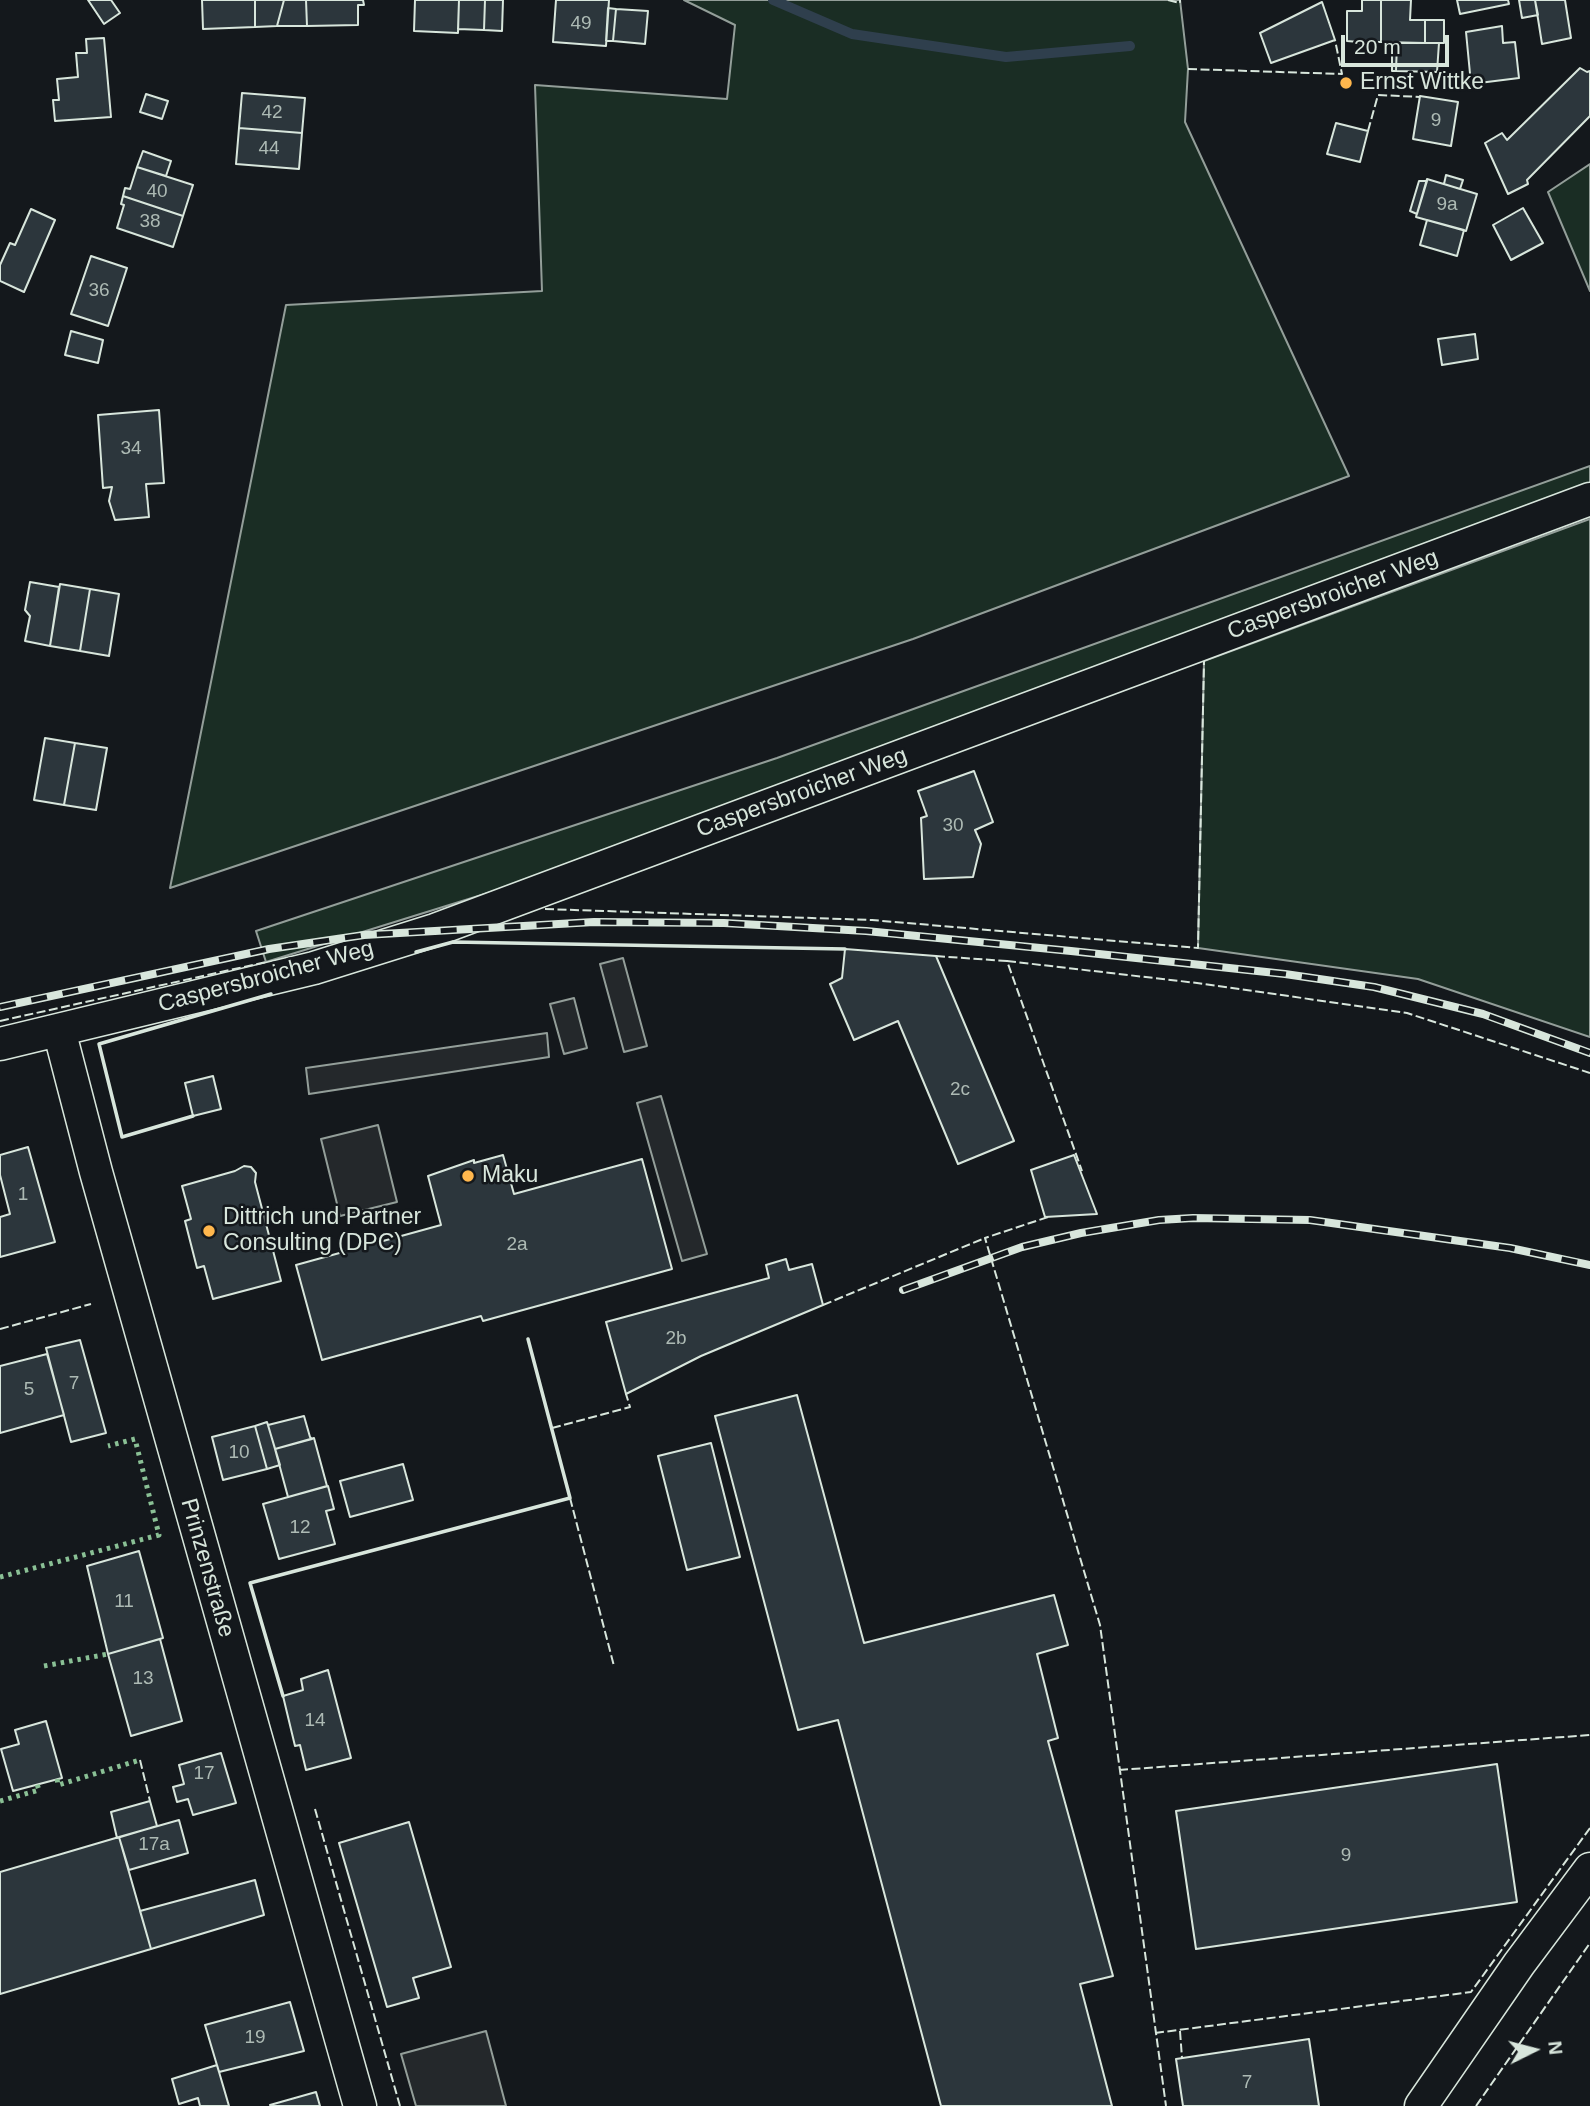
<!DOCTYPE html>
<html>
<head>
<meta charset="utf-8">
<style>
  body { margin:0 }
  #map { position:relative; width:1590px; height:2106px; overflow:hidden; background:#14181c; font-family:Arial,sans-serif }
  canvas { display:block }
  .north { position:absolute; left:1499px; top:2015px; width:70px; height:70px; -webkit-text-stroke:5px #14181c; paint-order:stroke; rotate:84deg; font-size:19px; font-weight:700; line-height:28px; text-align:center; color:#d8e6dc }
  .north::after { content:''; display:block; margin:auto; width:24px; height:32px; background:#d8e6dc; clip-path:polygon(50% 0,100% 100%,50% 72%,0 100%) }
  .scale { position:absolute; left:1341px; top:35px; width:108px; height:32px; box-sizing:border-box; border:4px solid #d8e6dc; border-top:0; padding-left:9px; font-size:21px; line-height:24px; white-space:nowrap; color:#d8e6dc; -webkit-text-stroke:5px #14181c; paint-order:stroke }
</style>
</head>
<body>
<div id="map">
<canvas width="1590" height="2106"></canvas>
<div class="north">N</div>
<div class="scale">20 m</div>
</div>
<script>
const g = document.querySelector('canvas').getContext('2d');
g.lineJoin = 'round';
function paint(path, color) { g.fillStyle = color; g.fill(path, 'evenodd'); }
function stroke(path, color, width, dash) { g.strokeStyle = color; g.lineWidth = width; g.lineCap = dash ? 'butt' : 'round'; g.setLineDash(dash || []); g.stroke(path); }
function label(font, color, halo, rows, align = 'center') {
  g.font = font + ' Arial,sans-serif'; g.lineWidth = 5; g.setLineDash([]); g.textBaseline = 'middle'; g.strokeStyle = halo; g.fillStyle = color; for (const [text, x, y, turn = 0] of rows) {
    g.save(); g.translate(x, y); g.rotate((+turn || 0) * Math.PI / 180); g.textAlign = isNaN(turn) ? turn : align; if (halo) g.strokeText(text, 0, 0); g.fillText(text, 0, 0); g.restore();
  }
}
const green = new Path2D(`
  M684 0H1180L1188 69 1185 122 1349 476 913 639 170 888 286 305 542 291 535 85 727 99 735 25Z
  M1590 164V291L1548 192Z
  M1590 466V489L520 883 266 962 256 931 777 758Z
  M1590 519V1037L1418 979 1198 948 1204 661Z`);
paint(green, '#1a2d24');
stroke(green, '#939e99', 2);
const parking = new Path2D(`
  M623 958 647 1046 624 1052 600 964Z
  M574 998 587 1048 564 1054 550 1004Z
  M547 1033 549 1057 309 1094 306 1068Z
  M661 1096 707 1254 682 1261 637 1103Z
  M378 1125 397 1202 340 1216 321 1139Z
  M486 2031 506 2106H416L401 2054Z`);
paint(parking, '#24282b');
stroke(parking, '#939e99', 2);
stroke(new Path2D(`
  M773 0 852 34 1006 57 1130 46`), '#2f3f4d', 10);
const building = new Path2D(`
  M88 0H111L120 13 104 24Z
  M202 0H255V27L203 29Z
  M255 0H284L277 26 255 27Z
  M284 0H306L307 26H277Z
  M306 0H363L364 5H358V25L307 26Z
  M415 0H459L458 33 414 31Z
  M459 0H485L484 30 458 29Z
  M485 0H503L502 31 484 30Z
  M556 0H609L606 46 553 42Z
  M1362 0H1381V42H1360V44L1359 42 1347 41V11H1362Z
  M1381 0H1411L1410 20H1425V43L1381 42Z
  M1457 0H1508L1509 4 1460 14Z
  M1519 0H1535L1538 15 1522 18Z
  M1535 0H1565L1571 38 1542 44Z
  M1322 2 1335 40 1271 63 1260 33Z
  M608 8 616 9 613 41H606Z
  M616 9 648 11 645 44 613 41Z
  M1425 20H1444V43H1425Z
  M1502 26 1503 43 1515 42 1519 78 1471 84 1466 32Z
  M104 38 111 117 55 121 53 100H59L57 79 78 77 76 53H87L86 39Z
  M1392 43H1397L1396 71H1392Z
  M1397 43H1439L1437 72 1396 71Z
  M1580 68 1587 72 1590 71V116L1527 180 1528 184 1508 194 1485 143 1502 133 1507 140Z
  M242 93 305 98 302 133 239 128Z
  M146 94 168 101 162 119 140 112Z
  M1420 96 1458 102 1451 146 1413 139Z
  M1336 123 1368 131 1360 162 1327 154Z
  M239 128 302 133 299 169 236 164Z
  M143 151 171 161 166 176 137 167Z
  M137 167 193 185 183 216 123 196 125 188 130 189Z
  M1446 175 1463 180 1460 189 1444 184Z
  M1427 179 1477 194 1466 231 1416 217Z
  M1419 181H1427L1417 214 1410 211Z
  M123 196 183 216 173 247 117 228 124 205 121 204Z
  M1523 208 1543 243 1511 260 1493 225Z
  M31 209 55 220 24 292 0 281V265L10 243 15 245Z
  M1427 220 1464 230 1457 256 1420 245Z
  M91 256 127 268 108 326 71 314Z
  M71 331 103 340 98 363 65 355Z
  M1475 334 1478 359 1442 365 1438 339Z
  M159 410 164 483 146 484 149 517 115 520 109 501 112 487 103 488 98 415Z
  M30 582 59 587 50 646 25 641 30 616 25 610Z
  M60 584 90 589 80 651 50 646Z
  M90 589 119 594 109 656 80 651Z
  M45 738 75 743 64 805 34 800Z
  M75 743 107 748 96 810 64 805Z
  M974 771 993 822 975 830 981 844 973 877 924 879 921 818 927 816 918 791Z
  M845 949 936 956 1014 1141 958 1164 898 1021 854 1040 830 984 842 978Z
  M213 1076 221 1109 193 1116 185 1083Z
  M28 1147 55 1242 0 1257V1217L10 1214 0 1175V1155Z
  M503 1155 514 1194 642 1159 672 1269 483 1321 481 1316 322 1360 296 1265 441 1225 428 1176 474 1160V1163Z
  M1074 1155 1097 1214 1045 1217 1031 1170Z
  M244 1166 251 1167 256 1173 255 1182 281 1281 213 1299 204 1266 197 1268 185 1221 191 1219 182 1186 235 1171Z
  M786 1259 789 1270 812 1264 823 1305 701 1356 626 1394 606 1322 769 1278 766 1265Z
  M80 1340 106 1433 71 1442 46 1348Z
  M47 1354 64 1415 0 1433V1366Z
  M797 1395 864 1643 1054 1595 1068 1645 1037 1654 1058 1738 1048 1741 1113 1976 1080 1984 1112 2106H941L838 1720 798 1730 715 1416Z
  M304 1416 310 1437 312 1439 275 1449 268 1425Z
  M267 1422 280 1465 267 1469 255 1426Z
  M255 1426 267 1469 223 1480 212 1437Z
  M314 1438 327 1486 288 1497 275 1449Z
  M711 1443 740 1557 687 1570 658 1456Z
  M403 1464 413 1500 350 1517 340 1481Z
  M328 1486 334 1509 326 1511 335 1544 279 1559 263 1504Z
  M139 1551 163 1638 108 1654 87 1566Z
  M160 1639 182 1721 131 1736 108 1654Z
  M328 1670 351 1758 306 1770 300 1745 295 1746 283 1696 303 1690 301 1679Z
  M46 1721 62 1778 13 1791 1 1749 19 1744 15 1730Z
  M221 1753 236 1803 193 1815 188 1799 177 1802 173 1787 184 1784 179 1765Z
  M1497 1764 1517 1902 1196 1949 1176 1811Z
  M150 1801 157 1826 117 1838 111 1812Z
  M179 1820 188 1853 129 1870 119 1837Z
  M409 1822 451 1967 413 1978 419 1998 387 2007 339 1843Z
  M119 1837 151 1949 0 1994V1872Z
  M255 1880 264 1915 151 1949 140 1911Z
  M290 2002 304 2051 219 2072 205 2025Z
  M1309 2039 1319 2106H1183L1176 2059Z
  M217 2065 229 2106H200L198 2098 179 2104 172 2079Z
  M316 2092 320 2106H271L270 2105Z`);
paint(building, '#2c363c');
stroke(building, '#d8e6dc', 2);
const street = new Path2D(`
  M59 1030 96 1172 360 2106
  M0 1044 314 968 435 930 1590 499
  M1421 2106 1519 1964 1590 1869`);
stroke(street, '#d8e6dc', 35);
stroke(street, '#14181c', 32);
const rail = new Path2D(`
  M0 1007 269 949 364 935 594 922 724 923 866 931 1071 951 1285 974 1374 987 1483 1014 1590 1053
  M903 1290 1022 1247 1081 1233 1159 1220 1193 1218 1310 1220 1510 1248 1590 1265`);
stroke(rail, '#d8e6dc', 8);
stroke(rail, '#14181c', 5, [16]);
stroke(new Path2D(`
  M0 1577 159 1535 135 1439 108 1446
  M44 1666 108 1654
  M57 1779 58 1785 140 1760
  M0 1801 39 1790 37 1784`), '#8ac095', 5, [3.5, 5]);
stroke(new Path2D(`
  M1168 0 1180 3V0
  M1188 69 1342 74 1335 40
  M1368 131 1378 95 1420 97
  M545 909 872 920 1198 948 1204 661
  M936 956 1007 961 1082 1171
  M1007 961 1197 983 1407 1013 1590 1073
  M0 1021 266 962
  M1048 1217 985 1238 1100 1625 1166 2106
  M823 1305 985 1238
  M0 1329 91 1304
  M552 1428 630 1407 626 1394
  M570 1498 614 1666
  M140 1760 150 1801
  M1119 1770 1590 1735
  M315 1809 400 2106
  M1180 2031 1182 2058
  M1155 2033 1471 1992 1590 1828
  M1476 2106 1590 1943`), '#d8e6dc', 2, [9, 3.5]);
stroke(new Path2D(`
  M416 952 453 942 845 949
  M193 1116 122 1137 99 1044 271 994
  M283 1696 250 1583 570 1498 528 1339`), '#d8e6dc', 3.5);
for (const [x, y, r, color] of [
  [1346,83,7,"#ffb74d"],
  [468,1176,7,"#ffb74d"],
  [209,1231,7,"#ffb74d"]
]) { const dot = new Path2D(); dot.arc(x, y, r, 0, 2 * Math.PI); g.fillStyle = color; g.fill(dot); stroke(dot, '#14181c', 2.5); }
label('19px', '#adbab4', null, [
  ["49",581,24],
  ["42",272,113],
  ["9",1436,121],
  ["44",269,149],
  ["40",157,192],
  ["9a",1447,205],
  ["38",150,222],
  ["36",99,291],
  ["34",131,449],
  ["30",953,826],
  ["2c",960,1090],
  ["1",23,1195],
  ["2a",517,1245],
  ["2b",676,1339],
  ["7",74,1384],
  ["5",29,1390],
  ["10",239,1453],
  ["12",300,1528],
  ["11",124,1602],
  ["13",143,1679],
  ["14",315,1721],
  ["17",204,1774],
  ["17a",154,1845],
  ["9",1346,1856],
  ["19",255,2038],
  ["7",1247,2083]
]);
label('23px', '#d8e6dc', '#14181c', [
  ["Ernst Wittke",1360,83],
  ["Maku",482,1176],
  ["Dittrich und Partner",223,1218],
  ["Consulting (DPC)",223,1244]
], 'left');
label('23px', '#d8e6dc', '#14181c', [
  ["Caspersbroicher Weg",1333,595,-20],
  ["Caspersbroicher Weg",802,793,-20],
  ["Caspersbroicher Weg",266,977,-15],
  ["Prinzenstraße",207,1568,74]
]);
</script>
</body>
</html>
